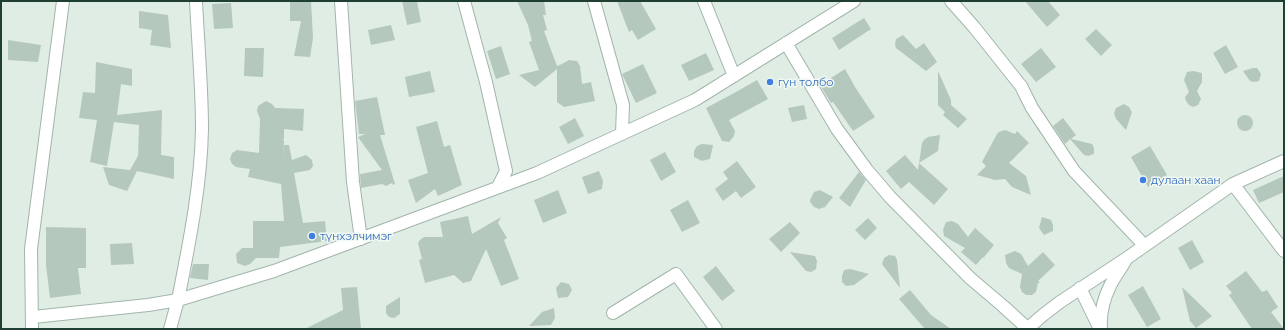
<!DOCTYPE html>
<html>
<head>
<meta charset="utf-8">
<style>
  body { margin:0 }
  #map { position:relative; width:1285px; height:330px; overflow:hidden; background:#e0ede5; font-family:Raleway,sans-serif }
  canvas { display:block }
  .frame { position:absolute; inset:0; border:2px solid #1e3f31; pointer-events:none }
</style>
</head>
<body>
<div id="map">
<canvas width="1285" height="330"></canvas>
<div class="frame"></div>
</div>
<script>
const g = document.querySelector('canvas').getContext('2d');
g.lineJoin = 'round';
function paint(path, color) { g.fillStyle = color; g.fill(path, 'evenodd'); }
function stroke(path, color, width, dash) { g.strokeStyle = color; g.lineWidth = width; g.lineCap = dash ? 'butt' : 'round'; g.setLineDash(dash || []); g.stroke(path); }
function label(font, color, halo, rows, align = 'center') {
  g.font = font + ' Raleway,sans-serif'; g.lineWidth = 3; g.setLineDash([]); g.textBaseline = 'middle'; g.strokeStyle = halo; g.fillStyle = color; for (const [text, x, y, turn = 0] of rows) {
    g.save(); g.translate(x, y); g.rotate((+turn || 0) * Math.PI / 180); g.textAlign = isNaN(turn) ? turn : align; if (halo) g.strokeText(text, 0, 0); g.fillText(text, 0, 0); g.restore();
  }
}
paint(new Path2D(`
  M290 1H311L313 38 310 57 294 56 301 21H290Z
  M402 1H417L421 22 407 25Z
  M517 1H544L546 15H543L547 30 544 31 557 66 562 64 569 60 577 61 580 66 582 84 591 82 595 101 564 107 557 102V69L535 87 519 75 539 70 529 42 532 41 528 25Z
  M617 1H640L656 29 638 40 632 30 629 32Z
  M1025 1H1048L1060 15 1047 27Z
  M231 3 233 28 214 29 212 4Z
  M139 11 168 15 171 48 150 45 152 30 139 28Z
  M864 18 871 29 839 50 832 38Z
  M391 25 395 40 371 45 368 30Z
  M1096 29 1112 45 1101 56 1085 39Z
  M903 35 916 49 924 43 937 62 926 71 896 48 895 44 896 39Z
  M8 40 41 45 38 62 8 60Z
  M1226 45 1238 67 1225 74 1213 53Z
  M501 46 510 74 496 79 487 51Z
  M245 48H264L263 77 244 76Z
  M1041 48 1056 67 1036 82 1021 64Z
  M706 53 714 70 689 81 681 65Z
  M96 62 132 69V86L121 84 117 115 162 110 161 155 174 157V179L137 171 127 191 109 185 103 167 130 170 138 156 139 125 114 122 107 166 90 162 97 120 79 118 83 92 95 93Z
  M643 64 657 93 636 103 622 74Z
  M1253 68H1257L1261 74 1259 81 1254 82 1250 81 1243 71Z
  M845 69 855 87 875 117 853 131 833 102 831 103 820 85Z
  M430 71 435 92 409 97 405 77Z
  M938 71 951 100V105L967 119 958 128 943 115 945 112 938 105Z
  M1193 71 1202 73V82L1197 91 1201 99 1198 105 1193 107 1189 105 1186 101 1185 97 1189 92 1184 80 1187 72Z
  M757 80 768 99 729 120 735 131 734 136 729 142 722 141 706 108 736 92Z
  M377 97 385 135H380L395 184 393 185 392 183 386 186 382 184 361 188 360 174 382 170 358 137 365 134H359L355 101Z
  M266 101 272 104 275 108 304 109 303 131 284 129V139L282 140H284L283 161 284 145H289L292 160 306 155 312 160 313 166 310 170 294 173 303 223 325 221 327 241 280 247 279 258H256L250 264 245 266 237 263 236 254 242 248H253V221H284L281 184 248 177 250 169 236 167 232 164 230 159 232 153 237 150 259 153 260 119 257 111 258 106Z
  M1124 104 1129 107 1132 112 1126 130 1116 119 1114 113 1116 108Z
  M804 105 807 119 792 122 788 108Z
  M1237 123a8 8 0 1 1 16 0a8 8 0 1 1-16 0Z
  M575 118 584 136 568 144 559 127Z
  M1063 118 1076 135 1071 139 1092 144 1094 148V154L1088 156 1084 155 1070 139 1065 144 1053 126Z
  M437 121 444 147 450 145 462 185 438 196 435 189 416 203 408 180 428 173 416 127Z
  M1005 130 1015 134 1017 131 1029 143 1009 163 1026 176 1031 195 1012 187 1005 179 995 180 977 175 986 166 982 162 997 134 999 132Z
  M940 135 938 151 919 163 948 189 934 205 909 182 901 189 886 171 905 155 918 170 922 143 924 140 928 137Z
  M702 144 713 145 710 159 702 161 694 157V151L697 146Z
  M1150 146 1167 175 1148 187 1131 157Z
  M665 152 676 172 661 181 650 160Z
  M737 161 756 187 741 198 736 191 723 201 715 189 728 179 723 172Z
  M599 171 603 181 602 189 588 194 582 177Z
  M859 172 866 180 850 207 839 198Z
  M1284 176V192L1259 203 1253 190Z
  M558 190 567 213 543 223 534 200Z
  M820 190 833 197 825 207 819 209 814 207 810 202V200L814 192Z
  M688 200 700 223 682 232 670 210Z
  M468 216 472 234 501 217 498 223 507 238 504 240 519 279 501 286 486 249 471 281 463 283 454 275 425 283 419 260 422 259 418 243 420 240 424 237H443L440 222Z
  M1042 217 1051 220 1053 225V231L1044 235 1039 228Z
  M868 218 877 228 865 240 855 230Z
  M952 221 958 224 968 237 975 228 994 245 984 257 985 259 983 257 976 265 961 252 965 248 944 236 943 230 946 222Z
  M790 222 800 233 781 252 769 239Z
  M46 227 86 228V268H78L81 294 50 298 46 265Z
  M1192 240 1204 262 1190 270 1178 248Z
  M132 243 134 264 111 265 110 244Z
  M1015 251 1021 254 1028 266 1043 252 1055 265 1038 281 1040 283H1038L1036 292 1032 295H1026L1022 292 1020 287 1022 274 1009 268 1006 263 1005 255Z
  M790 252 815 256 817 261 816 269 811 272 806 271Z
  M889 255 895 256 897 260 900 288 882 264 884 258Z
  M193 264H209L208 280 190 278Z
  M716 266 735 291 722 301 703 277Z
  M850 269 869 274 854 285 846 286 842 282V276L844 270Z
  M1246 271 1262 292 1267 290 1278 307 1271 312 1284 329H1252L1229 295 1232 293 1226 286Z
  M561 282 569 284 572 290 568 297 558 298 556 288Z
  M1143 286 1161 319 1147 327 1128 295Z
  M357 287 361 329H305L343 310 341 288Z
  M1182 287 1212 316 1196 328 1190 321Z
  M910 290 931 315 951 329H925L899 299Z
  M400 297V314L394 318 389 317 386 313V306Z
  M554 308 555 318 551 325 529 326 542 312Z`), '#b5c8bd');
const minor = new Path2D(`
  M341 1 353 182 361 239
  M464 1 486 82 506 171 498 187
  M594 1 623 105 622 134
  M704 1 734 76
  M951 1 974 27 1021 86 1032 108 1074 171 1144 245
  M786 43 837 129 867 170 890 197 970 278 1003 306 1028 329
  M1233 184 1284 251
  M1080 288 1099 327
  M613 313 676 274 716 329
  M33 317 148 305 178 300C189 244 201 186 202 129 202 86 198 44 196 1
  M32 329 31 249 63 1
  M170 329 178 300 274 271 537 173 695 100 854 1
  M1027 329 1043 315 1060 302 1127 258 1233 184 1284 161
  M1101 329C1100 314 1103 300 1110 286 1114 277 1121 269 1126 259`);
stroke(minor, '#a2b5ab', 14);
stroke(minor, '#fff', 12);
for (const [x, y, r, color] of [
  [770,82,4,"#3f7fe0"],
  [1143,180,4,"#3f7fe0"],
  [312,236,4,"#3f7fe0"]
]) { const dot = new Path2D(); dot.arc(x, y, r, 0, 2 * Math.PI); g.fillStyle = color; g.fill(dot); stroke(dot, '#f0f9f3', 1.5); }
label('12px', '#366cbe', '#f0f9f3', [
  ["гүн толбо",778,82],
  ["дулаан хаан",1151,180],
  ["түнхэлчимэг",320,236]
], 'left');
</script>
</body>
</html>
